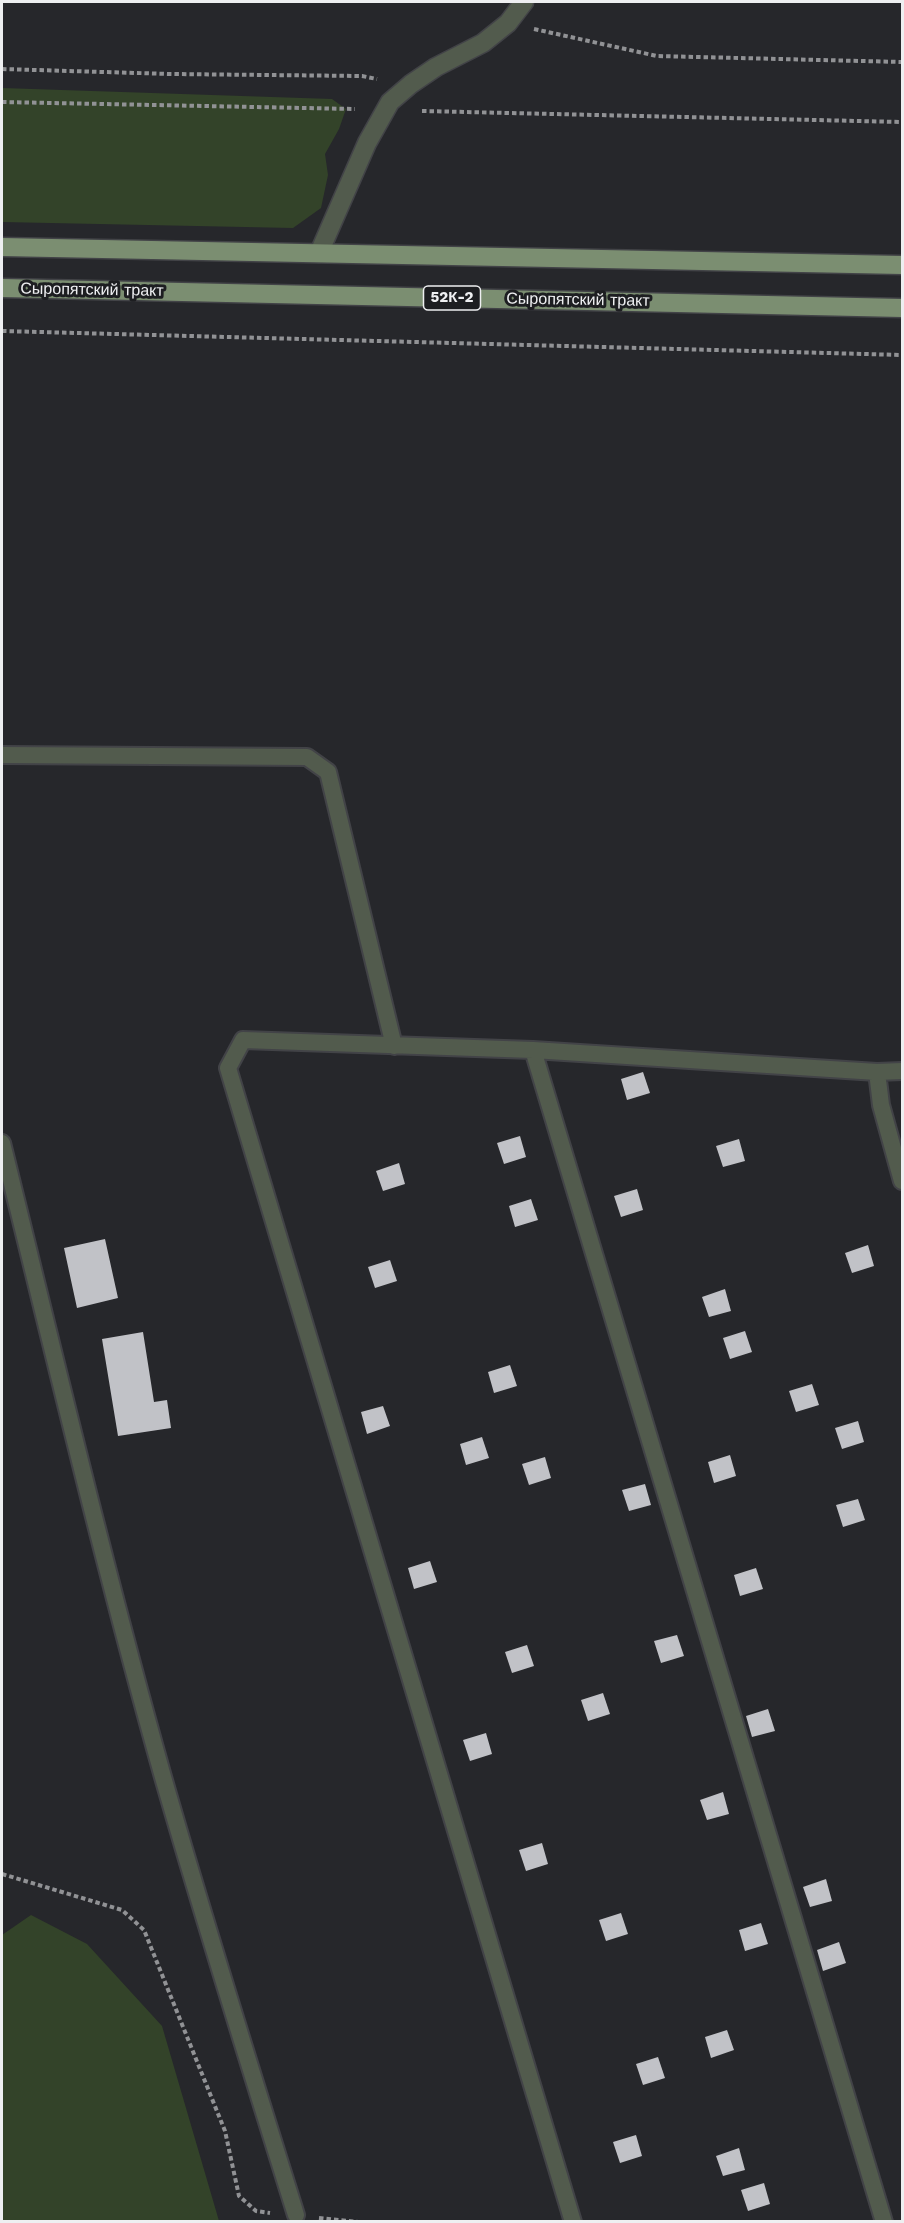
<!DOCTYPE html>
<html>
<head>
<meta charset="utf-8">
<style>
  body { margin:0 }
  #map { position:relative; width:904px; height:2223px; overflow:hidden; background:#26272b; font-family:"Work Sans",sans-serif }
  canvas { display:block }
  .frame { position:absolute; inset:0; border:3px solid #eeeff1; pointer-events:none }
</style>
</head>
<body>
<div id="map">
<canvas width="904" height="2223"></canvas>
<div class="frame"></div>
</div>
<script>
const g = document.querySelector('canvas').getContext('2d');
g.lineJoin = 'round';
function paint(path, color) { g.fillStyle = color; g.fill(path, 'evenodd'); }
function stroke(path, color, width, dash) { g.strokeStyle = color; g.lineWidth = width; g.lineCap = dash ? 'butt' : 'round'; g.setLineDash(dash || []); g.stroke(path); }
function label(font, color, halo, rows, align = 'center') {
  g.font = font + ' "Work Sans",sans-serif'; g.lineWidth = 6; g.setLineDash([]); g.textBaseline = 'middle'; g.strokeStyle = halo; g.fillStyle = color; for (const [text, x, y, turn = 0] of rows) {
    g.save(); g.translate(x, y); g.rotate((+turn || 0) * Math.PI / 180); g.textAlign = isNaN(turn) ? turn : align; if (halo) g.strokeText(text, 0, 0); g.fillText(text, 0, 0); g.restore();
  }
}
paint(new Path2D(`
  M2 88 332 99 346 109 339 129 325 154 328 175 321 208 293 228 2 222Z
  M31 1915 87 1944 162 2026 219 2221H2V1935Z`), '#334329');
paint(new Path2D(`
  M643 1072 650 1093 627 1100 621 1079Z
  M520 1136 526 1157 504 1164 497 1143Z
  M739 1139 745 1161 723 1167 716 1146Z
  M399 1163 405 1184 383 1191 376 1171Z
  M637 1189 643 1210 621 1217 614 1196Z
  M531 1199 538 1220 515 1227 509 1206Z
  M105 1239 118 1298 77 1308 64 1248Z
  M868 1245 874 1266 852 1273 845 1253Z
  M390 1260 397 1281 375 1288 368 1267Z
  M725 1289 731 1311 709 1317 702 1297Z
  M745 1331 752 1352 730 1359 723 1338Z
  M143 1332 154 1402 167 1400 171 1428 118 1436 102 1339Z
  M510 1365 517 1386 494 1393 488 1372Z
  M812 1384 819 1405 796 1412 789 1391Z
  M383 1406 390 1426 367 1434 361 1412Z
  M858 1421 864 1442 842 1449 835 1428Z
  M482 1437 489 1458 466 1465 460 1444Z
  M730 1455 736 1476 714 1483 708 1462Z
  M545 1457 551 1478 529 1485 522 1464Z
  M645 1484 651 1505 629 1511 622 1490Z
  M858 1499 865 1520 843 1527 836 1505Z
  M430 1561 437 1582 414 1589 408 1568Z
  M756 1568 763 1589 740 1596 734 1575Z
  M677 1635 684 1656 661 1663 654 1641Z
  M527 1645 534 1666 512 1673 505 1652Z
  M603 1693 610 1714 588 1721 581 1700Z
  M768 1709 775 1731 752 1737 746 1716Z
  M486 1733 492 1754 470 1761 463 1740Z
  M723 1792 729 1814 707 1820 700 1800Z
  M542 1843 548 1864 526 1871 519 1850Z
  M826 1879 832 1901 810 1907 803 1887Z
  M621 1913 628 1934 606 1941 599 1920Z
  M761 1923 768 1944 745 1951 739 1930Z
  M839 1942 846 1963 823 1971 817 1950Z
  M727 2030 734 2050 711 2058 705 2037Z
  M658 2057 665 2078 643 2085 636 2064Z
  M636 2135 642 2156 620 2163 613 2142Z
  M739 2148 745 2170 723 2176 716 2156Z
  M764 2183 770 2204 748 2211 741 2190Z`), '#c1c2c7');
const service = new Path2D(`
  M2 755 307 757 328 772 394 1046
  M533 1050 884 2222
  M877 1072 881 1105 902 1181
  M2 1143C54 1354 104 1567 163 1777 205 1924 251 2070 296 2215
  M573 2222 228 1068 243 1040 533 1050 877 1072 902 1071`);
const minor = new Path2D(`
  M319 253 367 143 390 102 411 84 436 67 483 43 508 23 524 2`);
const primary = new Path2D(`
  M2 247 902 265
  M2 288 902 308`);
stroke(service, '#424347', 20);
stroke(minor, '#424347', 21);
stroke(primary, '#424347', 21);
stroke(new Path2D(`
  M534 29 657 56 902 62
  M2 69 171 74 362 76 377 79
  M2 102 355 109
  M422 111 902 122
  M2 331 902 355
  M2 1874 122 1910 144 1930 225 2131 239 2196 256 2211 270 2213
  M319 2218 358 2222`), '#919295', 4, [4.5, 3]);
stroke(service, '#525b4d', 16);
stroke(minor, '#525b4d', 18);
stroke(primary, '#7b8e71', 18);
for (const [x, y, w] of [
  [452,298,57]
]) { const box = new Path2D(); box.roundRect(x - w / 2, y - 12, w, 24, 4.5); g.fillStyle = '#1d1e21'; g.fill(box); stroke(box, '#eeeff1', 1.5); }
label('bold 15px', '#eeeff1', null, [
  ["52К-2",452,298]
]);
label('16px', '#eeeff1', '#1d1e21', [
  ["Сыропятский тракт",92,290,1],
  ["Сыропятский тракт",578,300,1]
]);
</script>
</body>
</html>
